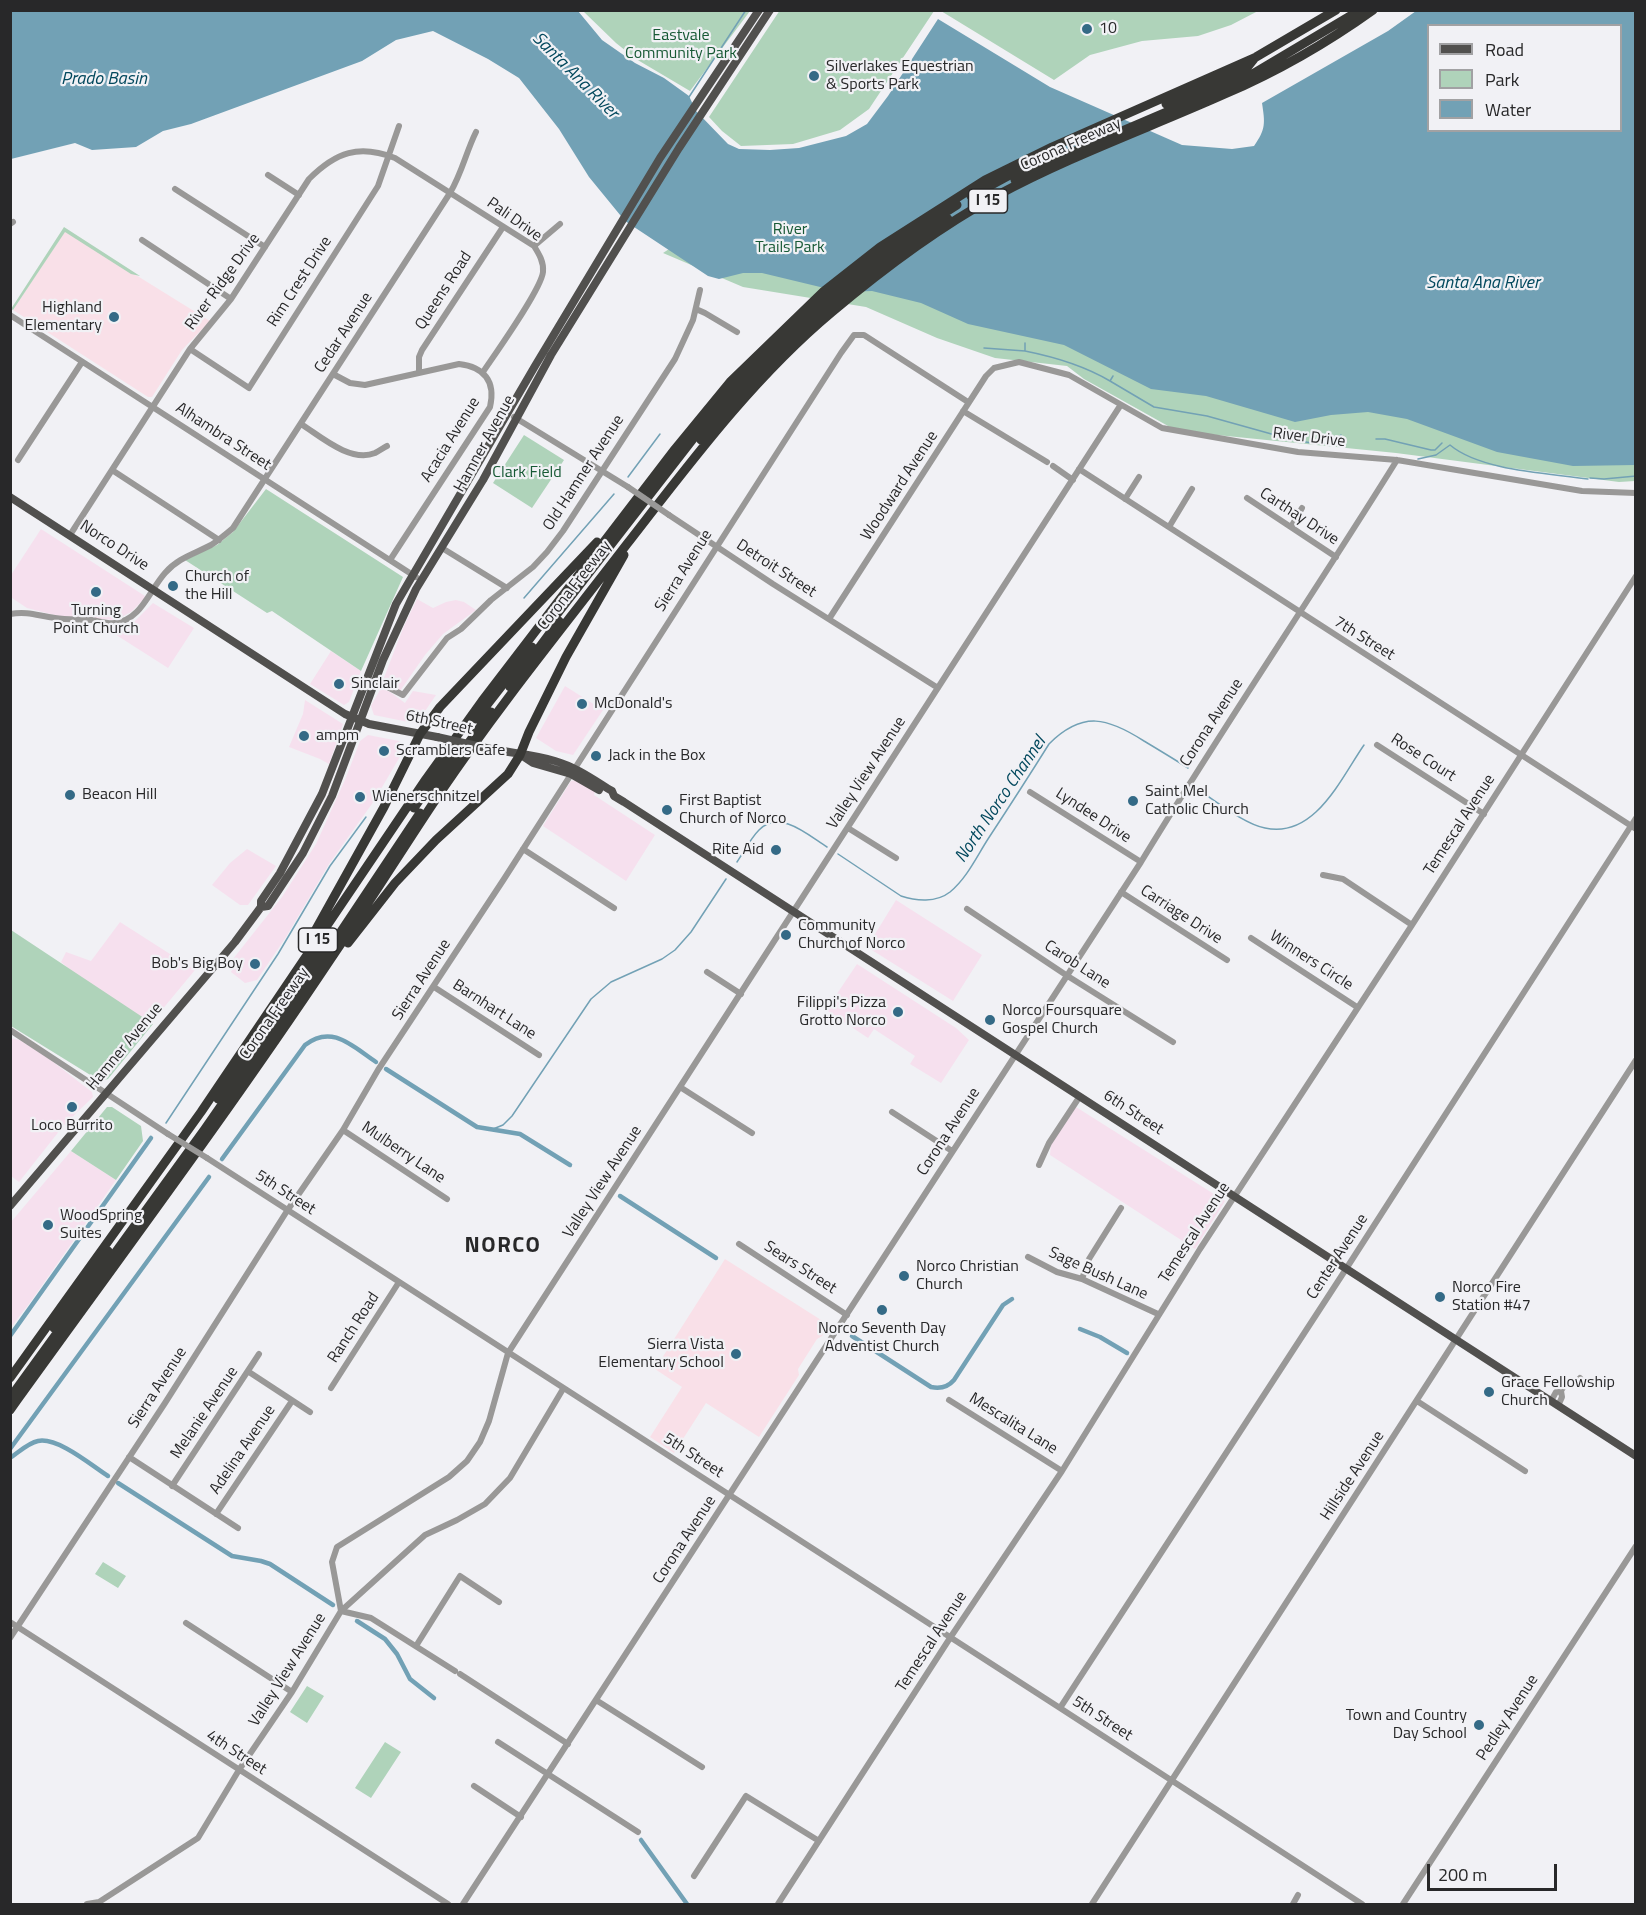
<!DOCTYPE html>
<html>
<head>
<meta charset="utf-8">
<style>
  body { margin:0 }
  #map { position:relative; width:1646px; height:1915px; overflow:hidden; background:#f1f1f5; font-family:"Titillium Web",sans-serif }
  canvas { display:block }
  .frame { position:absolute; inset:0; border:12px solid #282829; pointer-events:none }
  .legend { position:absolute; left:1427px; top:24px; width:195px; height:108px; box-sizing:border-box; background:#f1f1f5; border:2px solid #a1a1a3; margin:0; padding:8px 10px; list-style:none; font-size:18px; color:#282829 }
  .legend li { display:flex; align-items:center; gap:12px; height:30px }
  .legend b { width:30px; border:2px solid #a1a1a3 }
  .scale { position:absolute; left:1427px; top:1864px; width:130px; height:27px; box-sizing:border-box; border:3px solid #282829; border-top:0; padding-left:8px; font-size:18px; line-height:21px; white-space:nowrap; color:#282829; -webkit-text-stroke:4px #f1f1f5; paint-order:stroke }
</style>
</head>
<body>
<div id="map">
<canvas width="1646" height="1915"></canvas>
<div class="frame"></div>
<ul class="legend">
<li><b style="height:8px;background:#51504e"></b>Road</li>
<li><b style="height:16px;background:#afd3ba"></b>Park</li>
<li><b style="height:16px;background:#72a1b5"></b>Water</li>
</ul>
<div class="scale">200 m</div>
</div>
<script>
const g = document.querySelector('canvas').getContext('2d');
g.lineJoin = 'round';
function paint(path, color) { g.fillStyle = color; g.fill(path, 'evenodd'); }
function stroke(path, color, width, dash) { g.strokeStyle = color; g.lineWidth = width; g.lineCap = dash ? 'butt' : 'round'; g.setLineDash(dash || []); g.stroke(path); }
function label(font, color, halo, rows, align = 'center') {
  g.font = font + ' "Titillium Web",sans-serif'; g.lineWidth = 4.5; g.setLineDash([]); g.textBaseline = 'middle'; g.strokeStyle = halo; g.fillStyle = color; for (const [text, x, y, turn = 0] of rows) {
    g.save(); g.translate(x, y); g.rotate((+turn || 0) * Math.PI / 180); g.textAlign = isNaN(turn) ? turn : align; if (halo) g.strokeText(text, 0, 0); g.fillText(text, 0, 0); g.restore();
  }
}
paint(new Path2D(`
  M41 529 145 596 144 599 131 612 116 620 58 616 27 608 12 598 11 575Z
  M417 599 433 608 446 602 456 600 464 602 476 610 443 634 425 655 400 691 383 680 404 626Z
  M153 603 194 628 168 668 110 631V629L122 627 123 629 131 625Z
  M331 651 361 671 349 702 344 705 310 684Z
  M565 686 603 710 573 755 556 751 536 738Z
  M381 688 390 692 405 703 413 691 436 695 419 720 413 723 374 715 371 706Z
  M305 700 343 724 329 764 320 759 289 747 303 714Z
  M368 735 399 741 405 748 374 801 329 864 286 937 257 980 245 983 231 972 233 967 229 964 282 897 316 844 345 780 360 741Z
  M576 780 595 791 594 795 655 835 626 881 543 826 571 781Z
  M247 849 276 866 248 905H240L212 885 230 863Z
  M896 900 982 955 953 1001 867 947Z
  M120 922 195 970 151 1023 80 978 61 962 66 952 91 961Z
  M857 964 956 1028 969 1040 941 1083 910 1064 915 1056 874 1029 868 1038 826 1010Z
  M10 1038 20 1040 48 1058 92 1092 93 1097 64 1125 19 1182 11 1176Z
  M1076 1107 1225 1201 1195 1249 1050 1155 1051 1144Z
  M71 1151 116 1180 29 1304 11 1327V1222Z`), '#f6e0ee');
paint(new Path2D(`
  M65 231 210 321 182 350 152 397H148L13 310Z
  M725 1259 829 1325 822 1336 817 1339 798 1369 799 1375 759 1437 706 1403 674 1453 650 1437 682 1387 655 1369Z`), '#f9e0e8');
paint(new Path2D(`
  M780 10H934V11L869 109 840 130 793 144 741 146 722 131 709 117Z
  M583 11H750L690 91 636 59 616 43Z
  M941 11H1258L1231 25 1198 36 1142 41 1090 55 1054 80Z
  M777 178 1635 321V481L1619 482 1396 453 1177 431 1084 379 1067 366 995 358 937 338 866 307 743 287 663 253Z
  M64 227 140 276 131 274 65 232 13 310 11 309Z
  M524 435 564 460 532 508 493 483Z
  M266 489 403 577 361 671 272 611 267 613 185 560 217 545 233 532Z
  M11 930 153 1024 108 1079 100 1081 11 1026Z
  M107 1107H112L141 1126 143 1141 116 1180 71 1151Z
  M103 1562 126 1576 118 1588 95 1574Z
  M307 1686 324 1696 307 1723 290 1712Z
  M385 1742 401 1752 371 1798 355 1788Z`), '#afd3ba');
paint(new Path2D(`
  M10 11H578L602 40 635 63 664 78 689 96 696 111 728 144 739 149 770 150 799 148 846 136 867 124 888 96 938 19 1050 87 1182 145 1232 149 1254 146C1266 129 1265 123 1262 103L1388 31 1416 11H1635V465L1573 466 1497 452 1407 419 1368 412 1331 415 1295 422 1206 396 1151 389 1064 345 968 324 921 303 872 291 841 292 762 273H743L719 279 708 276 625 221 589 177 559 129 519 78 488 59 433 31 396 40 362 61 191 124 163 131 136 147 92 150 75 143 11 159ZM1428 26H1620V130H1428Z`), '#72a1b5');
stroke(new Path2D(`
  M689 97 746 10
  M984 348 1025 351V343
  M1025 351C1055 357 1083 365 1110 381
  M1113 376 1110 381 1154 407 1207 416 1293 440 1312 443H1333L1341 435
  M1376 439H1385L1431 450H1435L1442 443
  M1418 459 1436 455 1450 445C1481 471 1548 473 1588 479
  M628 477 660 434
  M1590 478 1604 479 1636 476
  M524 598 614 494
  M1197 789C1216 801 1244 824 1265 828 1315 839 1341 778 1364 745
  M838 854 901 896C916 901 936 903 950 892 967 878 977 856 988 839 1009 807 1029 776 1049 744 1083 710 1108 718 1144 741 1159 750 1174 759 1188 768
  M737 862C744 852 750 839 759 830 780 809 808 835 827 847
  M166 1123 278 954 330 866 366 817
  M493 1129 503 1125 512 1116 591 999 611 982 662 959 675 950 691 932 726 879`), '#72a1b5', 1.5);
stroke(new Path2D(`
  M386 1069 477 1127 520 1134 570 1165
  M222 1159 305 1045C332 1024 352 1046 376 1062
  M620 1196 716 1258
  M1080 1329 1100 1337 1127 1353
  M10 1336 151 1138
  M852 1336 931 1387C940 1389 948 1387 954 1380L1003 1305 1012 1299
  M10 1449 209 1177
  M10 1458C19 1452 28 1443 38 1441 58 1437 91 1465 108 1476
  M118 1483 232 1556 261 1561 270 1564 333 1605
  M357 1621 385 1639 397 1654 410 1679 434 1698
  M641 1840 687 1904`), '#72a1b5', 4.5);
stroke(new Path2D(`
  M268 175 299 195
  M175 189 265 247
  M10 224 13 222
  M142 240 231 299
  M534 246 560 224
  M696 309 705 313 737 332
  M10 315 416 577
  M190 349 249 388 378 186 399 126
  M419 373V357L422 350 503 227
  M333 374 350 383 365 385 459 364C484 367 496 381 490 407L390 560
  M963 411 1047 462
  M514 417 628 487
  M301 424C320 436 350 463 375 453 379 451 383 448 387 446
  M18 460 82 362
  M1053 466 1073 480
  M1079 469 1636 829
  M112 470 219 540
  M1247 498 1336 557
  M1125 499 1139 477
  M669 515 773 584 938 688
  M1169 527 1192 489
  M1291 527 1302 508
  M70 535 190 349 231 299 309 179C336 152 359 144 395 158L534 246C539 254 544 262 543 272 541 290 495 354 483 372
  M442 548 507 588
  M10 614C29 611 38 616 55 618 67 620 80 619 92 620 99 621 107 624 115 623 141 620 149 591 165 573 178 558 194 554 211 545 219 540 226 534 233 528L450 193C462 173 466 152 476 132
  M829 619 986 376 994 368 1019 362 1069 375 1162 428 1298 452 1397 460 1582 491 1636 493
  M376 681 403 695 447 638 461 629 491 600 533 567 547 552 563 531 675 359 693 320 700 290
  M1377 745 1484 814
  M1030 792 1141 862
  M848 828 896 858
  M523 849 614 908
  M1323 875 1343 879 1412 925
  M1121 892 1227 960
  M967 909 1066 975 1173 1042
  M1251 938 1357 1007
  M707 972 741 994
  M434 987 539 1055
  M10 1030 168 1134
  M680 1087 752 1133
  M892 1112 952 1151
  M343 1130 447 1199
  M207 1158 1060 1708 1362 1904
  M1039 1165 1049 1143 1080 1096
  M739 1244 847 1315
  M1028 1257 1057 1272 1082 1279 1158 1314
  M1082 1279 1089 1259 1121 1208
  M249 1372 310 1412
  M331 1388 399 1282
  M1561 1391 1565 1384H1576L1580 1378
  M949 1400 1062 1471
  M1417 1401 1525 1471
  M1551 1401 1556 1392 1561 1391 1562 1397 1558 1406
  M129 1457 238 1528
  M172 1486 259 1354
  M216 1514 292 1401
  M341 1611 425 1535 457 1520 485 1504 510 1478 563 1389
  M341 1611 371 1618 455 1671
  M10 1622 448 1904
  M186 1623 292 1692
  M10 1638 165 1403 287 1211 343 1130 378 1070 504 879 841 353 854 335H864L968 402
  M416 1646 460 1576 499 1602
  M460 1674 568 1744
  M596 1700 702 1767
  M1060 1708 1346 1269 1636 818
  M498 1742 638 1832
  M474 1786 521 1817
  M694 1876 746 1796 819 1841
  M87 1904 99 1902 198 1838 239 1770 292 1692 341 1611 332 1562 337 1547 449 1477 467 1461 480 1442 489 1421 508 1353 1120 406
  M463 1904 1141 862C1223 727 1313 595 1397 460
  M778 1904 950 1638 1062 1471 1200 1249 1412 925 1636 576
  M1092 1904 1636 1060
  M1293 1904 1298 1895
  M1403 1904 1636 1546`), '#999897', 6);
stroke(new Path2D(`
  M10 497 345 714 369 724 437 737
  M486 748C509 753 532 754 555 761 576 767 594 780 612 791L614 796 624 802 1636 1456
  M521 755 533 763 571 774 599 790
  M261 907V901L280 873 322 794 396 604 535 366 660 158 759 10
  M10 1206 235 942 261 907 268 906 303 853 332 796 383 660 416 589 483 480 551 355 679 148 770 10`), '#51504e', 8);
stroke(new Path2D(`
  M1166 104 1246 69 1254 59
  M1015 180 1064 156 1244 79 1360 10
  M971 196 1030 164
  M701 440C771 353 853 278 948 219
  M547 627 717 408C757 363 800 319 848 281 883 253 919 229 957 205
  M510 687 559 621
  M476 719 532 647
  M434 791 491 712
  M414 808 451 755
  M348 943 395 883 436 840 508 774 520 755 529 732 566 657 624 555
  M305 949 384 807 420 734 440 707 597 542
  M218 1099 325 941
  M54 1328 108 1251
  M10 1378 201 1112 426 779 482 701 675 449 730 382 824 291 880 247 985 180 1052 147 1256 57 1336 10
  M10 1398 205 1129 314 972 420 813
  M10 1410C118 1260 228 1113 330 960 368 905 403 848 440 793 498 707 564 626 627 544 690 463 753 378 832 312 883 269 938 228 996 196 1070 156 1149 128 1225 94 1276 72 1327 43 1373 10`), '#383835', 9);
stroke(new Path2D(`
  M628 487 669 515
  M168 1134 207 1158`), '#999897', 6);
stroke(new Path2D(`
  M437 737 486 748`), '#51504e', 8);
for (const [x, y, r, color] of [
  [1087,29,6,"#346a86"],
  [814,76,6,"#346a86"],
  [114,317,6,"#346a86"],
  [173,586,6,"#346a86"],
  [96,592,6,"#346a86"],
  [339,684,6,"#346a86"],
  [582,704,6,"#346a86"],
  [304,736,6,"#346a86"],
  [384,751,6,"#346a86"],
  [596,756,6,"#346a86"],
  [70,795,6,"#346a86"],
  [360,797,6,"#346a86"],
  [1133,801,6,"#346a86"],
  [667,810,6,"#346a86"],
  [776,850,6,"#346a86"],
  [786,935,6,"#346a86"],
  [255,964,6,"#346a86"],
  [898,1012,6,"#346a86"],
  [990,1020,6,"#346a86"],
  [72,1107,6,"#346a86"],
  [48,1225,6,"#346a86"],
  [904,1276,6,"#346a86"],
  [1440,1297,6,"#346a86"],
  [882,1310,6,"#346a86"],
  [736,1354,6,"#346a86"],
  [1489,1392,6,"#346a86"],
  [1479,1725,6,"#346a86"]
]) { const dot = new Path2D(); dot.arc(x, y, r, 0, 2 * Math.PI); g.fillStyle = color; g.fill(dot); stroke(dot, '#f1f1f5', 2); }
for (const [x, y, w] of [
  [988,201,39],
  [318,940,39]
]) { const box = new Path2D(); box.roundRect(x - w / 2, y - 12, w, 24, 4.5); g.fillStyle = '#f1f1f5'; g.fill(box); stroke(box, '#282829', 1.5); }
label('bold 15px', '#282829', null, [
  ["I 15",988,201],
  ["I 15",318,940]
]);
label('16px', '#282829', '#f1f1f5', [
  ["10",1099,29],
  ["Silverlakes Equestrian",826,67],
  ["& Sports Park",826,85],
  ["Highland",102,308,"right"],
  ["Elementary",102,326,"right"],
  ["Church of",185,577],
  ["the Hill",185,595],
  ["Turning",96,611,"center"],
  ["Point Church",96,629,"center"],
  ["Sinclair",351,684],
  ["McDonald's",594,704],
  ["ampm",316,736],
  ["Scramblers Cafe",396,751],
  ["Jack in the Box",608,756],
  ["Saint Mel",1145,792],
  ["Catholic Church",1145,810],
  ["Beacon Hill",82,795],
  ["Wienerschnitzel",372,797],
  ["First Baptist",679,801],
  ["Church of Norco",679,819],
  ["Rite Aid",764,850,"right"],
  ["Community",798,926],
  ["Church of Norco",798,944],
  ["Bob's Big Boy",243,964,"right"],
  ["Filippi's Pizza",886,1003,"right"],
  ["Grotto Norco",886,1021,"right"],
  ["Norco Foursquare",1002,1011],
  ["Gospel Church",1002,1029],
  ["Loco Burrito",72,1126,"center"],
  ["WoodSpring",60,1216],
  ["Suites",60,1234],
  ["Norco Christian",916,1267],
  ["Church",916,1285],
  ["Norco Fire",1452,1288],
  ["Station #47",1452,1306],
  ["Norco Seventh Day",882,1329,"center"],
  ["Adventist Church",882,1347,"center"],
  ["Sierra Vista",724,1345,"right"],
  ["Elementary School",724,1363,"right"],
  ["Grace Fellowship",1501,1383],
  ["Church",1501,1401],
  ["Town and Country",1467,1716,"right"],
  ["Day School",1467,1734,"right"]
], 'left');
label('16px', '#175935', '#f1f1f5', [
  ["Eastvale",681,36],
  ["Community Park",681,54],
  ["River",790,230],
  ["Trails Park",790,248],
  ["Clark Field",527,473]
]);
label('16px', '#282829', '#f1f1f5', [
  ["Corona Freeway",1071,145,-24],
  ["Pali Drive",514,220,35],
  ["River Ridge Drive",223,282,-54],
  ["Rim Crest Drive",300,282,-57],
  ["Queens Road",444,291,-57],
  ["Cedar Avenue",344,333,-57],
  ["Alhambra Street",223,437,33],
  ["River Drive",1309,438,7],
  ["Acacia Avenue",451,440,-58],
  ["Hamner Avenue",485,444,-61],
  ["Old Hamner Avenue",584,473,-57],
  ["Woodward Avenue",900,486,-57],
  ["Carthay Drive",1299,517,33],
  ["Norco Drive",114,546,33],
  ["Detroit Street",776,569,33],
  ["Sierra Avenue",684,571,-58],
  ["Corona Freeway",575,586,-52],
  ["7th Street",1364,639,32],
  ["6th Street",439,723,12],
  ["Corona Avenue",1212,723,-57],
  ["Rose Court",1423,758,33],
  ["Valley View Avenue",867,773,-57],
  ["Lyndee Drive",1093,816,33],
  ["Temescal Avenue",1460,825,-57],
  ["Carriage Drive",1181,915,33],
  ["Winners Circle",1311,961,33],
  ["Carob Lane",1077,965,33],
  ["Sierra Avenue",422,980,-57],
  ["Barnhart Lane",494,1010,33],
  ["Corona Freeway",275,1014,-55],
  ["Hamner Avenue",125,1047,-50],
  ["6th Street",1133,1113,33],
  ["Corona Avenue",949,1132,-57],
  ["Mulberry Lane",403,1153,34],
  ["Valley View Avenue",603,1182,-57],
  ["5th Street",285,1193,33],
  ["Temescal Avenue",1195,1233,-57],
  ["Center Avenue",1338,1257,-57],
  ["Sears Street",800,1268,33],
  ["Sage Bush Lane",1098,1274,24],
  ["Ranch Road",354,1328,-57],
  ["Sierra Avenue",158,1388,-57],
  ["Melanie Avenue",205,1413,-56],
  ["Mescalita Lane",1013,1424,32],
  ["Adelina Avenue",243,1450,-56],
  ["5th Street",693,1456,33],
  ["Hillside Avenue",1353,1476,-57],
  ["Corona Avenue",685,1540,-57],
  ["Temescal Avenue",932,1642,-57],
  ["Valley View Avenue",288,1670,-58],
  ["Pedley Avenue",1508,1718,-57],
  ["5th Street",1102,1719,33],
  ["4th Street",236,1753,33]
]);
label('italic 18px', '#02485d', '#f1f1f5', [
  ["Santa Ana River",575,76,45],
  ["Prado Basin",104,80],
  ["Santa Ana River",1483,284],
  ["North Norco Channel",1001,800,-56]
]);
g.letterSpacing = '1.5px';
label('bold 22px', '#282829', '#f1f1f5', [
  ["NORCO",503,1247]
]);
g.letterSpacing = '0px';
</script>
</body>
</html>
